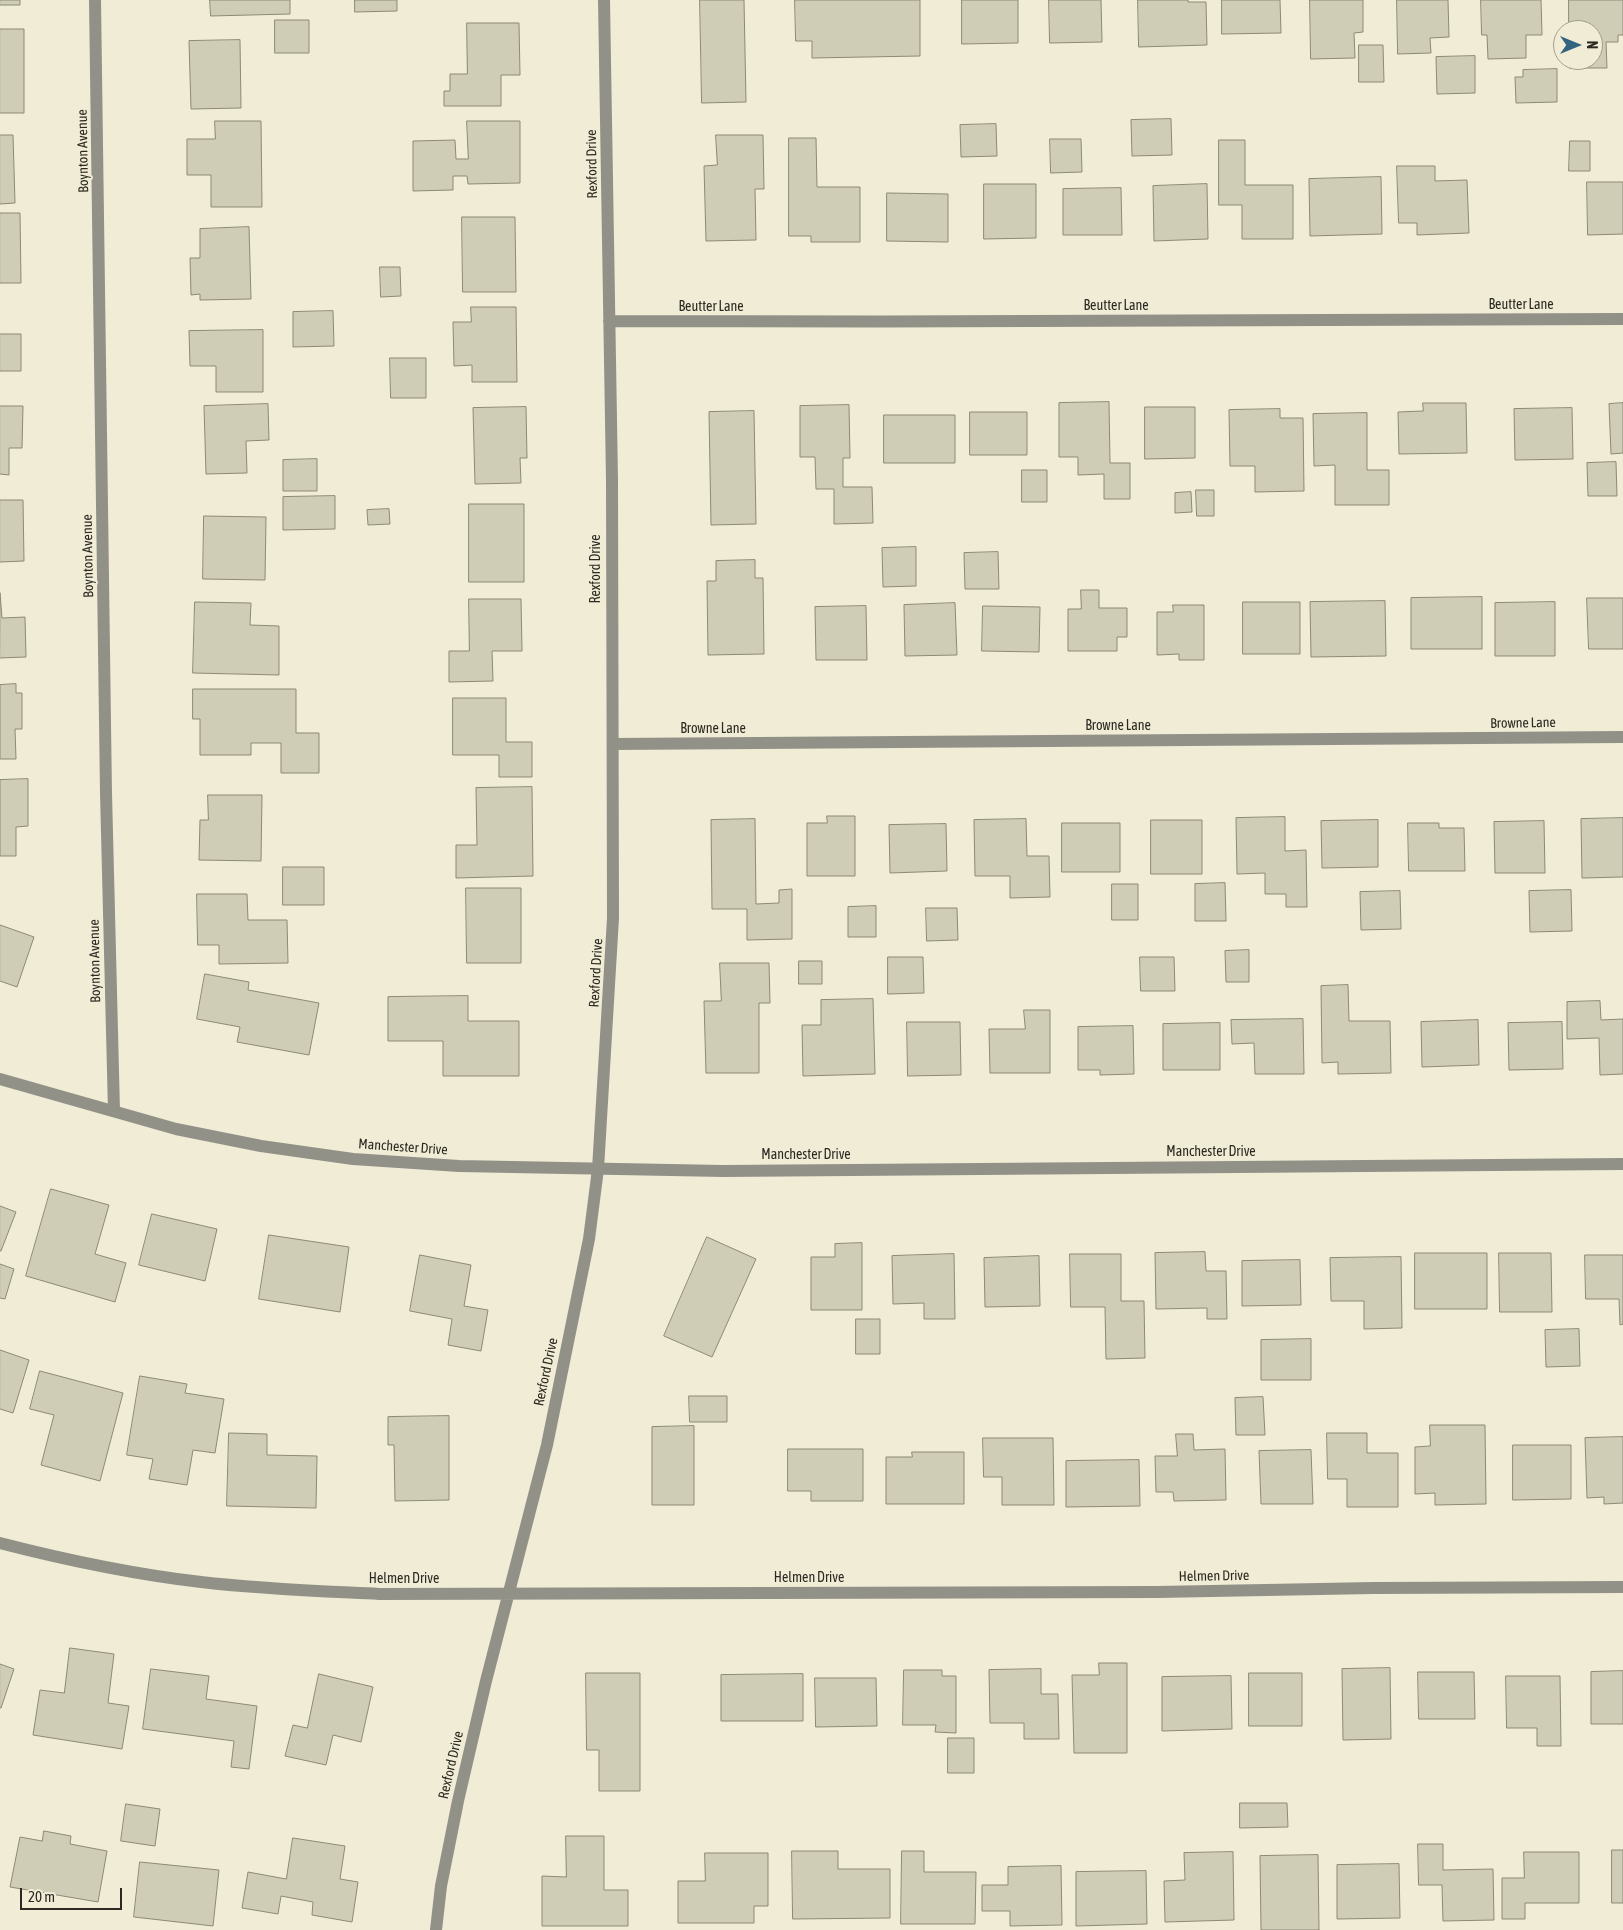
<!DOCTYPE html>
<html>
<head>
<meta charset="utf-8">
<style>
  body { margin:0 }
  #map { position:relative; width:1623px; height:1930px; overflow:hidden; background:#f0ecd6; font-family:"Asap Condensed",sans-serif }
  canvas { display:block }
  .north { position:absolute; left:1553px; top:20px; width:50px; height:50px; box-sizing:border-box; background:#f0ecd6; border:1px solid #a19e8e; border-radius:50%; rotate:90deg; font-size:14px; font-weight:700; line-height:20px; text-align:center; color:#2b2921 }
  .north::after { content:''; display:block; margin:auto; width:18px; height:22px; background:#326381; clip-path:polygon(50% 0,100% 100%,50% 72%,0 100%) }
  .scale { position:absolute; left:20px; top:1888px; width:102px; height:22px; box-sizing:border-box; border:2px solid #2b2921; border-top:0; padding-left:6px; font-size:15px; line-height:18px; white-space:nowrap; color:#2b2921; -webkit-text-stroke:4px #f0ecd6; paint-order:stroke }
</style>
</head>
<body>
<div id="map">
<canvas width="1623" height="1930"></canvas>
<div class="north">N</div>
<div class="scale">20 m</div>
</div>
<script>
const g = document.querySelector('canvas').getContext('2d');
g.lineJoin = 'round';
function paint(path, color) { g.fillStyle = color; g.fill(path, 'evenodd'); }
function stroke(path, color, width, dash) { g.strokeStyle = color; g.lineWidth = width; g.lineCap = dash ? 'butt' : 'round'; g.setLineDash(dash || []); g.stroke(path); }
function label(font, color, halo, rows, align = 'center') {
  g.font = font + ' "Asap Condensed",sans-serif'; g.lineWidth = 4; g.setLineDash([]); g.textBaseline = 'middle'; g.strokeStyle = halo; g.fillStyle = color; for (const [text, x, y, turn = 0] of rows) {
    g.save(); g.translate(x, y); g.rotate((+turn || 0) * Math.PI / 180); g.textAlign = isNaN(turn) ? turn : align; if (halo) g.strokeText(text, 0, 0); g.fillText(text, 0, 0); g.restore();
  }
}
const building = new Path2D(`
  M0 0H20V5H0Z
  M210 0H290V14L211 16Z
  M355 0H397V11L355 12Z
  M700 0H744L746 102 702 103Z
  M795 0H920V56L812 58V41H796Z
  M962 0H1018V43L962 44Z
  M1049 0H1101L1102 42 1050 43Z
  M1138 0H1188V2H1206L1207 45 1139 47Z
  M1222 0H1280L1281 33 1222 34Z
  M1310 0H1363V32L1354 33 1355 58 1311 59Z
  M1397 0H1448L1449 37 1430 38 1431 53 1398 54Z
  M1481 0H1541L1542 35H1526V58L1488 59 1487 35H1482Z
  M1569 0H1623V35H1618V42H1606L1607 68H1569V60H1593V30H1569Z
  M275 20H309V53H275Z
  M467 23H519L520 75H501V106H444V91H450V74H467Z
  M0 29H24V113H0Z
  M240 40 241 108 191 109 189 41Z
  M1359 45H1383L1384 82H1359Z
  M1475 56V93L1437 94 1436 57Z
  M1557 69V102L1516 103 1515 77H1523V70Z
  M1171 119 1172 155 1132 156 1131 120Z
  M215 121H261L262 207H211V175H187V139H215Z
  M467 121H520V183L468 184 467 176H453V190L413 191V141L455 140 456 159H468Z
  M996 124 997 156 961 157 960 125Z
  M0 135H13L15 203 0 204Z
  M716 135H763L764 189H755L756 240 706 241 704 166 717 165Z
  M789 138H816L817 187H860V242H811V236H789Z
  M1050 139H1081L1082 172 1051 173Z
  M1219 140H1245V185H1293V239H1242V205H1219Z
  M1570 141H1590V171H1569Z
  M1397 166H1435V181L1467 180 1469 233 1417 235V223H1399Z
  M1381 177 1382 234 1310 236 1309 179Z
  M1587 182H1623V234L1588 235Z
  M984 184H1036V238L984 239Z
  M1207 184 1208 239 1154 241 1153 186Z
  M1121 188 1122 235H1063V189Z
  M887 193 948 194V242L887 241Z
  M0 213H20L21 283H0Z
  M462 217H515L516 292H463Z
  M249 227 251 299 200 300V294L191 295 190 258H200V229Z
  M380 267H400L401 296 381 297Z
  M471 307H516L517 382H472V365L454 366 453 322H471Z
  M333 311 334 346 293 347V312Z
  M263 330V392H216V366H190L189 331Z
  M0 334H21V371H0Z
  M390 358H426V398H391Z
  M1109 402 1110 463H1130V499H1104V474L1078 475V457H1059V403Z
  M1423 403H1466L1467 453 1399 454 1398 412 1423 411Z
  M1623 403V453L1611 454 1609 404Z
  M268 404 269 440 246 441 247 473 206 474 204 406Z
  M849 405 850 458H843V487H872L873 523 834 524V489H816L815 457H800V406Z
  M0 406H23L22 448H9V475L0 474Z
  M526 407 527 458H520L521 483 475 484 473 408Z
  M1145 407H1195V458L1145 459Z
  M1572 408 1573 459 1515 460 1514 409Z
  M1280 409V418H1303L1304 491 1255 492V466H1230L1229 410Z
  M754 411 756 524 711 525 709 412Z
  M970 412H1027V455H970Z
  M1367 413V470H1389V505H1335V465L1314 466 1313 414Z
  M884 415H955V463H884Z
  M317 459V491H283V460Z
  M1616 462 1617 496H1588L1587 463Z
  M1022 470H1047V502H1022Z
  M1196 490H1214V516H1197Z
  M1191 492 1192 512 1175 513V493Z
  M335 496V529L283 530V497Z
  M0 500H23L24 561 0 562Z
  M469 504H524V582H469Z
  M389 509 390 524 368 525 367 510Z
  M204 516 266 517 265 580 203 579Z
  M916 547V586L883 587 882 548Z
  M998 552 999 589H965L964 553Z
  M755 560V578H763L764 654 708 655 707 581H716V561Z
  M1081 590H1099V608H1127V637H1117V651H1068V609H1081Z
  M0 593 2 618 25 617 26 657 0 658Z
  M1482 597V649H1411V598Z
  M1587 598H1623V649H1589Z
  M469 599H521L522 651H492L493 681 449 682V651H469Z
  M1385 601 1386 656 1311 657 1310 602Z
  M195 602 251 603 250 625 279 626V675L193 673Z
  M1243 602H1300V654H1243Z
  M1555 602V656H1495V603Z
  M955 603 957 655 905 656 904 605Z
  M1173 605H1204V660H1179V654L1157 655V612H1173Z
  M866 606 867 660H816L815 607Z
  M983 606 1040 607 1039 652 982 651Z
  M16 684V693H22V729H15L16 759H0V685Z
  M193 689H296V733H319V773H281V743H251V755H200V719H193Z
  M453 698H506V742H532V777H499V755H453Z
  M28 779V826L16 827V856H0V780Z
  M532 787 533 876 456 878V845H477L476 788Z
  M208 795H262L261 861 199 860 200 820H208Z
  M827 816H855V876H807V823H827Z
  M1285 817V851L1306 850 1307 907H1286V894H1265V873L1237 874 1236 818Z
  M1623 818V877L1582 878 1581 819Z
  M755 819 756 904 779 903V890L792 889V939L747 940V909H712L711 820Z
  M1026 819 1027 856H1049L1050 897 1010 898V876H975L974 820Z
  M1151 820H1202V874H1151Z
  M1378 820V867L1322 868 1321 821Z
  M1544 821 1545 873H1495L1494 822Z
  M1062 823H1120V872H1062Z
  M1408 823H1439V828H1464L1465 871H1409Z
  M946 824 947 871 890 873 889 825Z
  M283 867H324V905H283Z
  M1225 883 1226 921H1195V884Z
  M1112 884H1138V920H1112Z
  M466 888H521V963H467Z
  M1571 890 1572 931 1530 932 1529 891Z
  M1400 891 1401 929 1361 930 1360 892Z
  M197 894H247L248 920H287L288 963 219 964V945H198Z
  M876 906V937H848V907Z
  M926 908H957L958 940 927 941Z
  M0 925 34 937 17 987 0 981Z
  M1249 950V982H1226L1225 951Z
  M888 957H923L924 993 888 994Z
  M1140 957H1174L1175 991H1141Z
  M799 961H822V984H799Z
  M720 963H769L770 1003H759V1073H706L704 1001H721Z
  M205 974 249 982 248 990 319 1003 309 1055 237 1042 240 1027 197 1019Z
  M1348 985 1349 1021H1390L1391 1073 1338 1074V1062L1322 1063 1321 986Z
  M468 996V1021H519V1076H443V1041H388V997Z
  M873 999 875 1074 803 1076 802 1025H821V1000Z
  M1600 1001 1601 1020 1623 1019V1074L1600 1075 1599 1038 1567 1039V1002Z
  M1024 1010H1050V1073H990L989 1029H1025Z
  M1303 1019 1304 1074H1255L1254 1043 1232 1044 1231 1020Z
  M1478 1020 1479 1065 1422 1067 1421 1022Z
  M907 1022H960L961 1075 908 1076Z
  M1562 1022 1563 1069 1509 1070 1508 1023Z
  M1220 1023V1070H1163V1024Z
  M1133 1026 1134 1074 1100 1075V1070H1078V1027Z
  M51 1189 109 1205 95 1254 126 1263 115 1302 26 1276Z
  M0 1206 16 1212 1 1251H0Z
  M152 1214 217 1229 205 1281 139 1265Z
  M269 1235 349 1247 340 1312 259 1299Z
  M707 1237 756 1259 712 1357 664 1336Z
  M862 1243V1310H811V1257H835V1244Z
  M1205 1252 1206 1271H1226L1227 1319H1207V1308L1156 1309 1155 1253Z
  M1415 1253H1487V1309H1415Z
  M1499 1253H1551L1552 1312H1500Z
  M954 1254 955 1319H924V1303L893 1304 892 1256Z
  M1070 1254H1121V1301H1144L1145 1358 1106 1359 1105 1307H1071Z
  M420 1255 471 1265 464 1306 488 1310 481 1351 448 1345 452 1319 410 1311Z
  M1585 1255H1623V1324L1620 1325 1619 1299H1586Z
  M1039 1256 1040 1306 985 1307 984 1258Z
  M1401 1257 1402 1328 1364 1329V1301H1331L1330 1258Z
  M1300 1260 1301 1305 1242 1306V1261Z
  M0 1264 14 1269 5 1299 0 1298Z
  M856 1319H880V1354H856Z
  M1579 1329 1580 1366 1546 1367 1545 1330Z
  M1311 1339V1380H1261V1340Z
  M0 1350 29 1360 13 1413 0 1409Z
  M40 1371 123 1393 100 1481 41 1465 54 1415 30 1409Z
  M140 1376 187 1384 185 1393 224 1399 215 1453 193 1450 187 1485 149 1479 153 1459 127 1455Z
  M689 1396H727V1422H690Z
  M1263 1397 1265 1435H1236L1235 1398Z
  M449 1416V1500L395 1501 394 1445H388V1417Z
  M1430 1425H1485L1486 1504 1435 1505V1493L1415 1494V1447L1430 1446Z
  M694 1426V1505H652V1427Z
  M229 1433 267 1434V1455L317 1456 316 1508 227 1506Z
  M1327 1433H1367V1453H1398V1507H1347V1479H1328Z
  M1176 1434H1193L1194 1450 1225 1449 1226 1500 1174 1501 1173 1492H1156L1155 1456H1177Z
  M1623 1437V1503L1604 1504V1497L1587 1498 1585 1438Z
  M983 1438H1053L1054 1505H1002V1477H984Z
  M1513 1445H1571V1499L1513 1500Z
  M788 1449H863V1501H811V1491H788Z
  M1311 1450 1313 1504H1261L1259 1451Z
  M912 1452H964V1504H886V1457H912Z
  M1139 1460 1140 1506 1066 1507V1461Z
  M70 1648 114 1654 108 1703 129 1706 122 1749 33 1735 40 1690 64 1693Z
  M1099 1663H1127V1753H1074L1072 1675H1099Z
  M0 1664 14 1669 1 1708H0Z
  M1390 1668 1391 1739 1343 1740 1342 1669Z
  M151 1669 209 1676 206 1699 257 1706 249 1769 231 1767 234 1741 143 1729Z
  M1041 1669V1694H1058L1059 1739H1024V1723H990L989 1670Z
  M904 1670H942V1676H956V1733L935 1732 936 1725H903Z
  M1623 1671V1724H1591V1672Z
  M1418 1672H1474L1475 1719H1419Z
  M586 1673H640V1791H599V1750H587Z
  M1249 1673H1302V1726H1249Z
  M319 1674 373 1687 361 1742 333 1735 326 1765 285 1756 293 1725 307 1728Z
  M803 1674V1721H721V1675Z
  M1231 1676 1232 1729 1162 1731V1677Z
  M1506 1676H1560L1561 1746H1537V1728H1507Z
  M815 1678H876L877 1726 816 1727Z
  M948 1738H974V1773H948Z
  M1240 1803H1287L1288 1827 1240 1828Z
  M126 1804 160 1809 155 1846 121 1841Z
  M44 1831 71 1836 70 1844 107 1851 98 1902 10 1887 20 1837 42 1841Z
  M566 1836H604V1890H628V1926H542V1876L566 1877Z
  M293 1838 345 1846 340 1879 358 1882 352 1922 312 1915 313 1902 281 1896 278 1914 242 1908 248 1872 286 1879Z
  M1418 1844H1443V1870L1493 1869 1494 1920 1443 1921 1442 1885H1419Z
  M1612 1850H1623V1903H1612Z
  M792 1851H838V1869H890V1918L793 1919Z
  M902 1851H924V1872H976L975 1924H901Z
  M1233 1852 1234 1920 1165 1922 1164 1881 1185 1880 1184 1853Z
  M1524 1852H1579V1903H1525V1919H1502V1878H1524Z
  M705 1853H768V1906H754V1923H678V1881H705Z
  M1318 1855 1319 1930H1261L1260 1856Z
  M140 1862 219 1870 213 1926 134 1917Z
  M1399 1864 1400 1918 1337 1919V1865Z
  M1061 1866 1062 1925 1010 1926V1911H982V1885H1008V1867Z
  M1146 1871 1147 1924 1076 1926V1872Z`);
paint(building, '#d0cdb7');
stroke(building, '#8d8975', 1);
stroke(new Path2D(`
  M95 0 106 793 114 1111
  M609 321C947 322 1285 321 1623 319
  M613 744 1623 737
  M0 1543C66 1560 133 1574 201 1582 260 1589 319 1591 379 1594L1157 1592 1374 1588 1623 1587
  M436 1930 441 1886 458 1801 486 1681 547 1445 589 1239 598 1169 613 918 612 480 604 0`), '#929187', 12);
stroke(new Path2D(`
  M0 1079 176 1129 261 1146 353 1159 459 1166 723 1171 1623 1164`), '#929187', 12);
label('14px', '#2b2921', '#f0ecd6', [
  ["Boynton Avenue",83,151,-91],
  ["Rexford Drive",592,164,-91],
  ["Beutter Lane",1521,305],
  ["Beutter Lane",1116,306],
  ["Beutter Lane",711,307],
  ["Boynton Avenue",88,556,-91],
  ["Rexford Drive",596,569,-90],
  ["Browne Lane",1523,723,-1],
  ["Browne Lane",1118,726],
  ["Browne Lane",713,729],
  ["Boynton Avenue",95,961,-91],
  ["Rexford Drive",596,973,-87],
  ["Manchester Drive",403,1147,4],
  ["Manchester Drive",1211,1152],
  ["Manchester Drive",806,1155],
  ["Rexford Drive",546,1372,-78],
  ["Helmen Drive",1214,1576,-1],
  ["Helmen Drive",809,1578],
  ["Helmen Drive",404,1579],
  ["Rexford Drive",451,1765,-77]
]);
</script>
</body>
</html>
